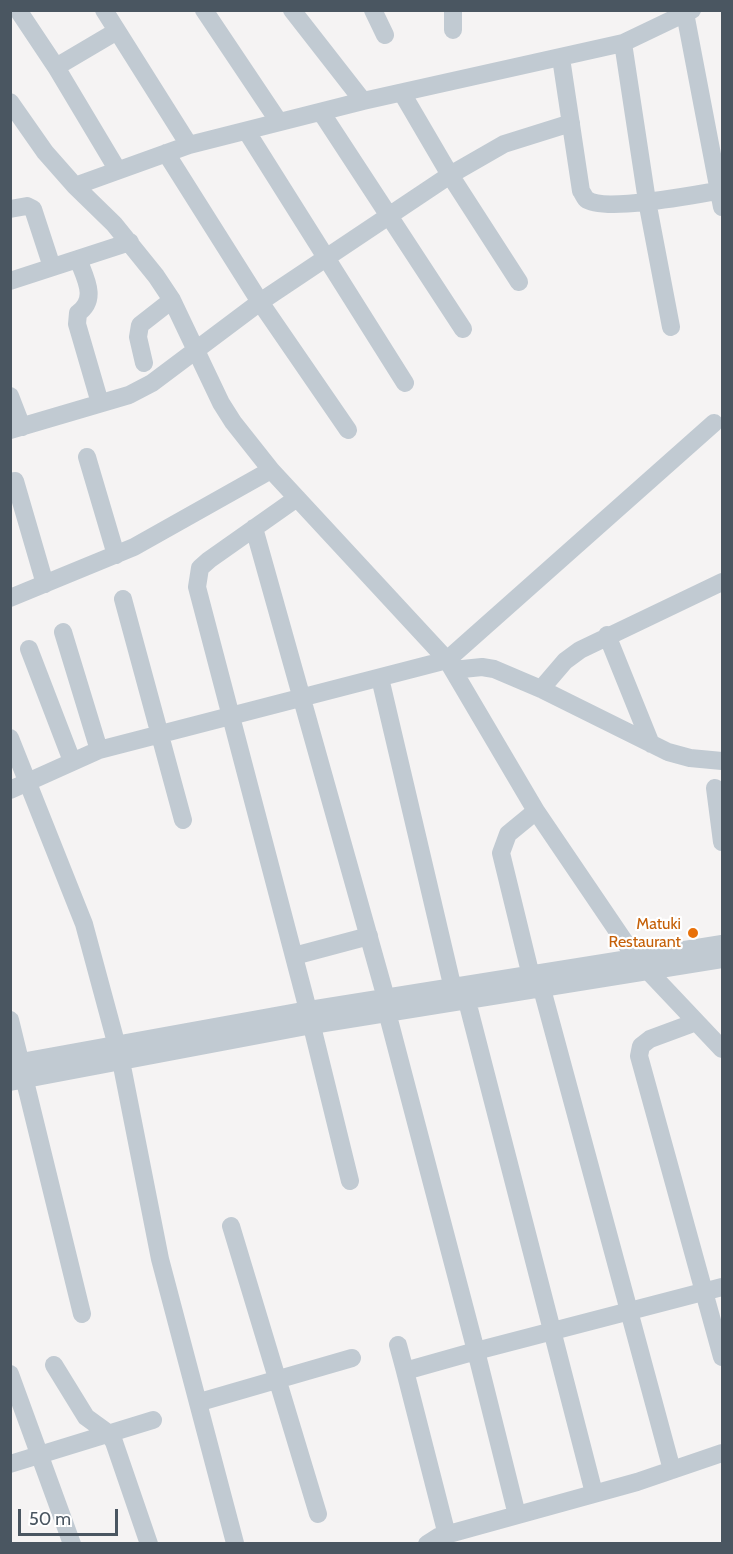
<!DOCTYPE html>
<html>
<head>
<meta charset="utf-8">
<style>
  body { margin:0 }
  #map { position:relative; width:733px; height:1554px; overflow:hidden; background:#f5f3f3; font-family:Cabin,sans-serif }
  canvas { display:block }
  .frame { position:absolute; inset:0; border:12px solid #4a5661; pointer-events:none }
  .scale { position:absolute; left:18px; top:1509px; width:100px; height:27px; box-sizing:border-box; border:3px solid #4a5661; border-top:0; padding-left:8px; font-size:18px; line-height:21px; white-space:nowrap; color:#4a5661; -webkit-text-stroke:4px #fff; paint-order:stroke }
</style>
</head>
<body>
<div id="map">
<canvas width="733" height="1554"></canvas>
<div class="frame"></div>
<div class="scale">50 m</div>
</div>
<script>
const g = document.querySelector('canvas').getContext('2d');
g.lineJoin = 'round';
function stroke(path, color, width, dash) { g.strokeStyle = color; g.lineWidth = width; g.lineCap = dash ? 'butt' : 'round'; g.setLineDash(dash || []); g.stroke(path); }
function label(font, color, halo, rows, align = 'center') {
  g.font = font + ' Cabin,sans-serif'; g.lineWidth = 4.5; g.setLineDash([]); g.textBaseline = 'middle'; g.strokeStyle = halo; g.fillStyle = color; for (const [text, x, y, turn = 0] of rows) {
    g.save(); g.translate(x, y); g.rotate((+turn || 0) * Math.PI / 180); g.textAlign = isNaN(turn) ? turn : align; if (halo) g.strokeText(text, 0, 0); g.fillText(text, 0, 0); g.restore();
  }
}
stroke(new Path2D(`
  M18 10 56 67 117 31
  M104 10 189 145
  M204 10 279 122
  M292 10 363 101
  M373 10 385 35
  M685 13 722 207
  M453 30V10
  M623 43 647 201 671 327
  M561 58 581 191C582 192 585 198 586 199 603 213 698 194 722 190
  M56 67 117 169
  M402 93 450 175 519 282
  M10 102 45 152 75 186 114 224 156 276 172 300 221 403 233 422 271 470 447 660 536 811 635 957 722 1049
  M321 112 463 329
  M247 132 405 383
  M166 153 260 302 348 430
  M75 186 189 145 363 101 623 43 692 10
  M10 209 27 206 33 209 52 267
  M78 259C85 278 98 299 78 313L77 324 100 403
  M10 281 130 242
  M144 363 138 337 140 325 172 300
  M10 396 22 427
  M10 430 129 395 152 383 260 302 450 175 504 144 571 123
  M87 457 116 555
  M15 481 45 584
  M297 498 209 560 200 568 197 587 308 1010 350 1181
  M254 528 386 998
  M10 598 134 547 271 470
  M123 599 183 820
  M63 632 99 750
  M607 635 651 744
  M29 649 72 761
  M453 670 482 667 494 669 541 689 668 752 690 758 722 761
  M380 678 453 989
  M541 689 565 661 580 650 722 582
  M10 738 84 924 121 1061 160 1259 235 1543
  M715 788 722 842
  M10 790 99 750 447 660 714 423
  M294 956 369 936
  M531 976 501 853 508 834 536 811
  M542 989 672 1470
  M467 1001 594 1493
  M387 1012 476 1351 722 1287
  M10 1020 82 1314
  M696 1022 650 1039 641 1046 639 1056 722 1357
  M10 1064 308 1010 722 944
  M10 1082 312 1025 722 959
  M231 1226 318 1514
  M398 1345 405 1371 476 1351 517 1515
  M54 1365 86 1417 108 1433 114 1442 149 1544
  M405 1371 447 1535
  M10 1374 72 1544
  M200 1402 352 1358
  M10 1464 153 1420
  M427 1544 438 1537 637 1482 722 1453`), '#c1cad2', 18);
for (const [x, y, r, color] of [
  [693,933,6,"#e8710a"]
]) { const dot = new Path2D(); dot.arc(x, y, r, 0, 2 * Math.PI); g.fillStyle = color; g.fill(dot); stroke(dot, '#fff', 2); }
label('16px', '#c56008', '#fff', [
  ["Matuki",681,924],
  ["Restaurant",681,942]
], 'right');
</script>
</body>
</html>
